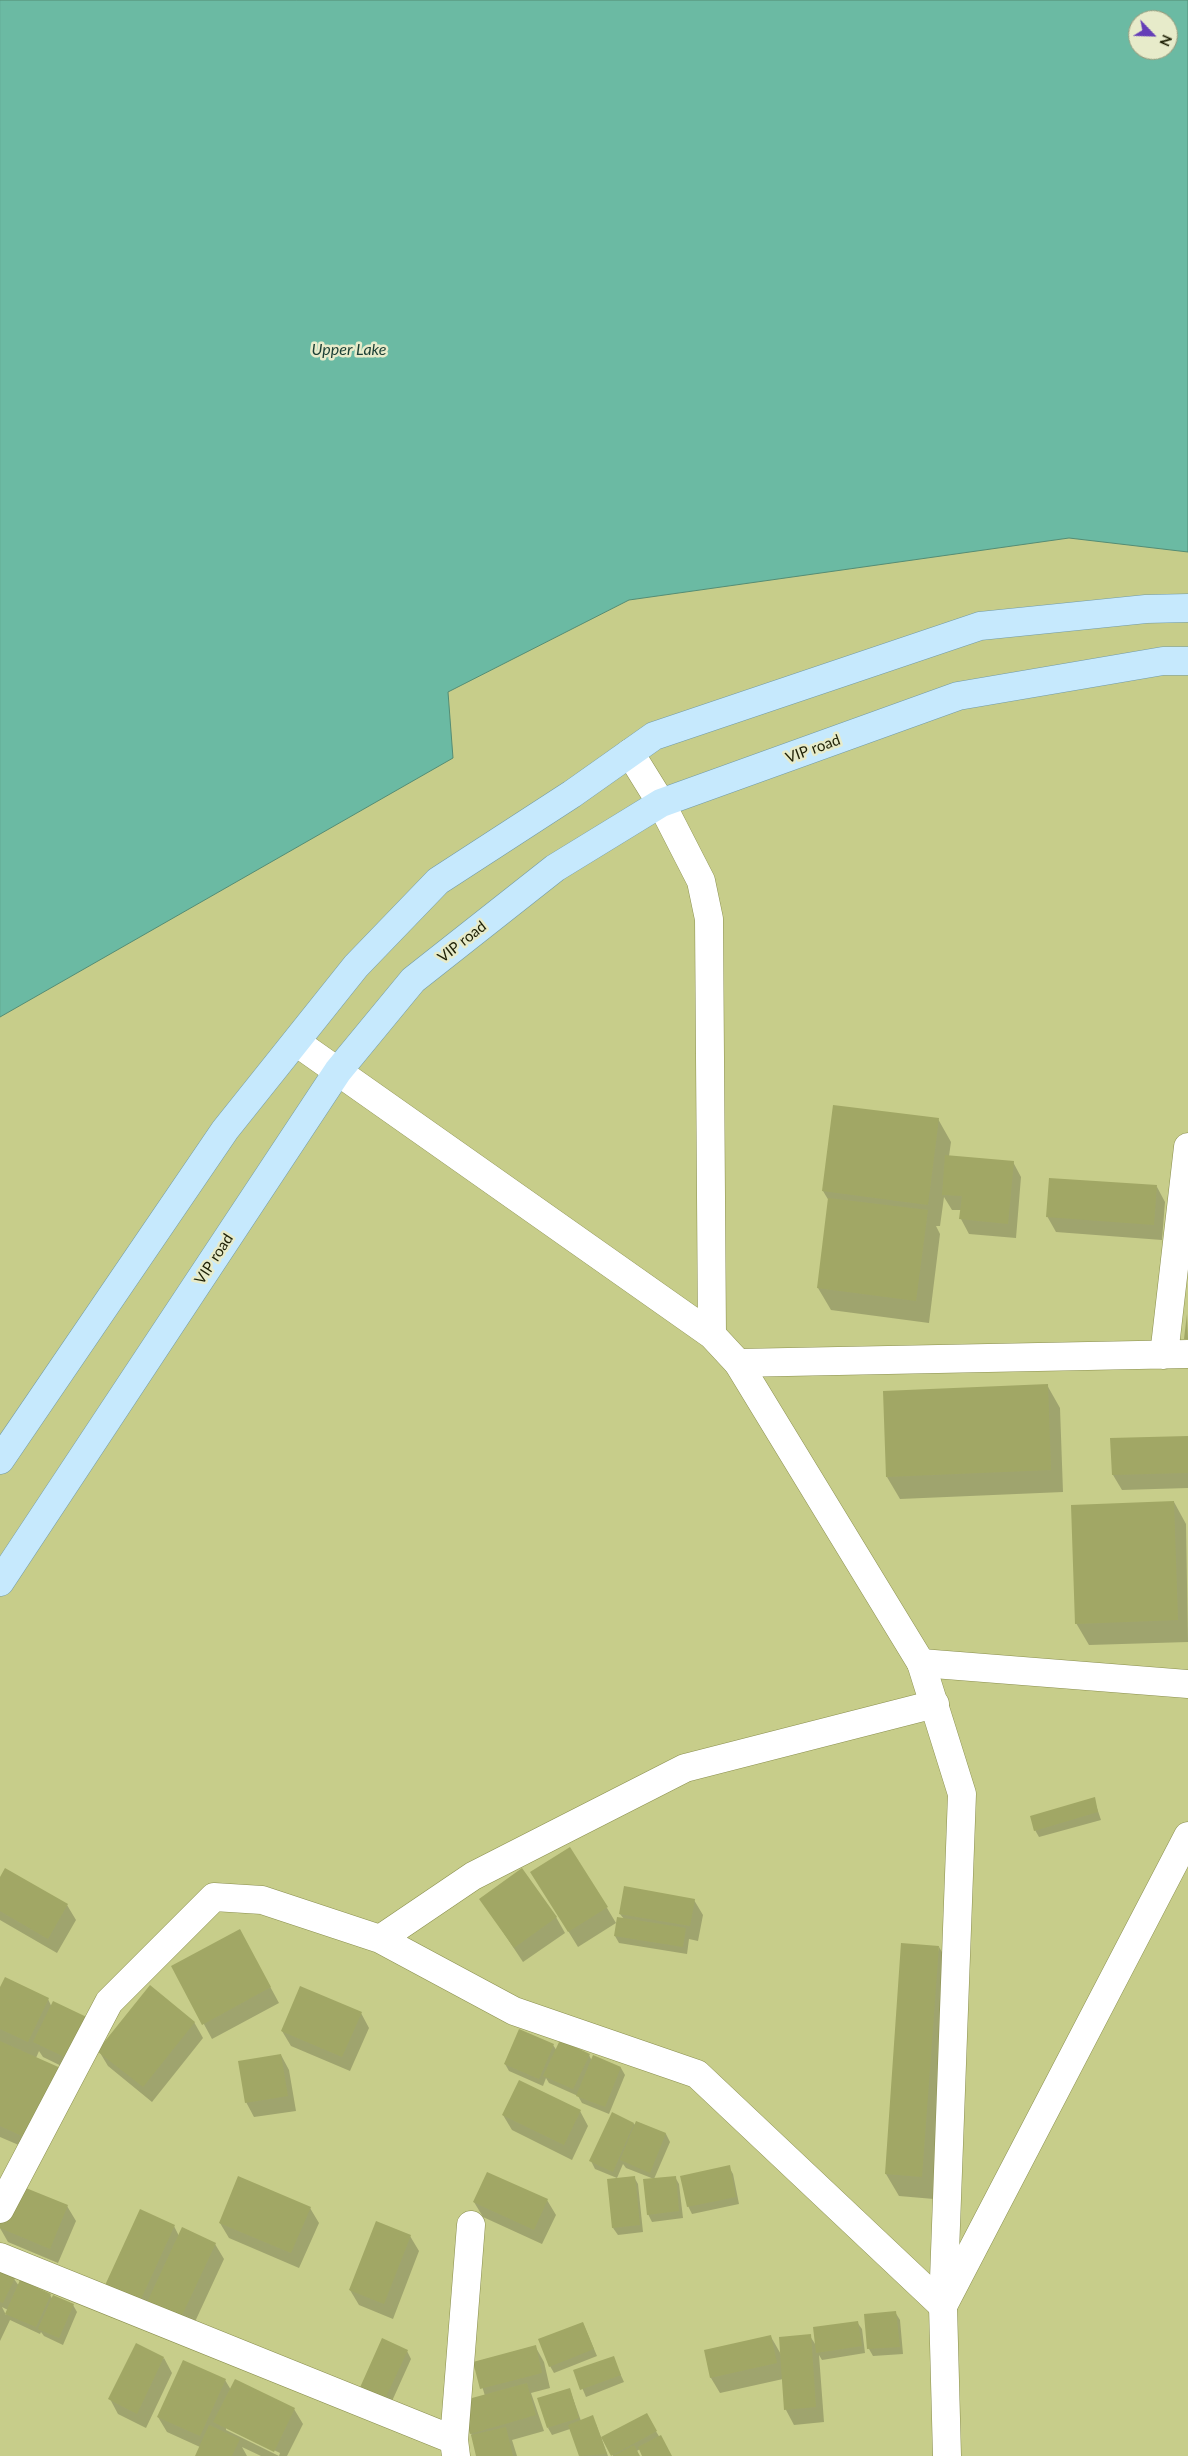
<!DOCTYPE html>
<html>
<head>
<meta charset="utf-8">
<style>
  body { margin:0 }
  #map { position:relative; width:1188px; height:2456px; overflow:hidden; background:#c7cd8a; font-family:Lato,sans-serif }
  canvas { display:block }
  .north { position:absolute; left:1128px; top:10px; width:50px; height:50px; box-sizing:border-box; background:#e7ebca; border:1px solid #979a7b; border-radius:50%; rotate:114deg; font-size:14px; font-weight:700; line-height:20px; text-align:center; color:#1e2005 }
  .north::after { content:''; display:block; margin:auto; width:18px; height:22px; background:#643eb7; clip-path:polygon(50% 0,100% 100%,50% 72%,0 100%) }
</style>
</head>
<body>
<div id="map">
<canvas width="1188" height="2456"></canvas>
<div class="north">N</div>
</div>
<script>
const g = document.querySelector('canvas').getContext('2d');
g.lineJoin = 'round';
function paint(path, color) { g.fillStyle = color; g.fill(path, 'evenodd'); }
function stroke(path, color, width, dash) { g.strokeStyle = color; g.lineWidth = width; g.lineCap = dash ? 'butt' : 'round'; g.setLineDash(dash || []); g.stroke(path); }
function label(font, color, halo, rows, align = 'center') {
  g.font = font + ' Lato,sans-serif'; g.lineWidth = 5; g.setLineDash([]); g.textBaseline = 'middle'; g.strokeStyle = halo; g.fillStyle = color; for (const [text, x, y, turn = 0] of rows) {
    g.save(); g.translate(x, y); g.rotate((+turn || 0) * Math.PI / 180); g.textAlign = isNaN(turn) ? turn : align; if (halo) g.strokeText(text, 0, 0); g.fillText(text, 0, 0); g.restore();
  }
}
const water = new Path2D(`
  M0 0H1188V552L1069 538 629 600 448 692 453 758 0 1017ZM1138 20H1168V50H1138Z`);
paint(water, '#6bbaa3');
stroke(water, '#548c74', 1);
paint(new Path2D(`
  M938 1119 951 1142 949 1156 1013 1162 1021 1177 1016 1238 969 1234 961 1219V1210H952L944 1197 940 1226H936L940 1234 929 1323 831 1310 818 1288 829 1201 823 1191Z
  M1157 1187 1165 1202 1162 1240 1056 1232 1047 1216Z
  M1047 1385 1060 1408 1063 1492 900 1499 887 1477Z
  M1188 1437V1488L1122 1490 1113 1475 1111 1440Z
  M1174 1502 1186 1524 1188 1642 1089 1645 1076 1623Z
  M1094 1799 1101 1820 1039 1837 1035 1830Z
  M0 1880 67 1905 76 1920 57 1953 0 1920Z
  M541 1887 607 1908 616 1923 578 1947Z
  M481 1899 556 1917 565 1933 523 1962Z
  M694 1900 703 1915 698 1941 689 1939 687 1954 619 1943 615 1936 624 1919 620 1914Z
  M248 1946 279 2003 212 2039 173 1967Z
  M939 1947 952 1969 934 2199 899 2196 886 2174Z
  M0 1990 48 1999 84 2077 43 2057 39 2051 36 2058 42 2155 0 2137Z
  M361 2013 369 2028 350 2071 291 2046 282 2031Z
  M194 2022 203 2038 152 2102 108 2066 99 2051Z
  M553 2045 557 2051 589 2055 592 2061 621 2068 625 2075 609 2114 582 2103 578 2096 549 2083 546 2078 543 2086 509 2071 505 2064Z
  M281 2055 289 2070 296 2111 254 2117 246 2102Z
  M580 2111 588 2126 572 2160 512 2130 503 2115Z
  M613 2114 636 2125 637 2122 666 2134 670 2142 654 2179 626 2168 623 2164 617 2178 595 2169 591 2161Z
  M729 2167 733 2174 739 2204 692 2214 688 2206Z
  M634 2177 638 2184 643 2232 618 2235 613 2228Z
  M675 2177 679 2184 683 2218 652 2222 648 2214Z
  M547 2200 556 2215 542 2244 483 2217 474 2202Z
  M67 2206 76 2221 58 2263 8 2242 0 2228Z
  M310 2208 319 2223 299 2268 229 2238 220 2223Z
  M174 2226 179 2236 183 2228 215 2244 224 2259 187 2339 111 2309Z
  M410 2236 419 2251 393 2319 359 2305 350 2290Z
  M0 2272 14 2279 19 2286 50 2295 53 2300 73 2305 77 2312 63 2345 44 2336 41 2332 40 2334 10 2320 0 2341ZM2 2307 8 2310 6 2315Z
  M895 2312 900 2320 903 2354 873 2356 869 2349 865 2315Z
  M857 2322 862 2329 865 2353 822 2360 819 2355 824 2422 794 2425 786 2410 783 2379 720 2393 711 2378 706 2351 771 2337 782 2356 810 2336 817 2347Z
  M583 2323 597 2356 554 2373 550 2366Z
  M535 2346 544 2362 550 2388 531 2393 544 2431 512 2440 517 2456H477L471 2433 485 2396 475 2362Z
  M407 2351 411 2359 388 2410 363 2399Z
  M164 2358 172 2373 146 2428 118 2414 110 2399Z
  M613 2358 624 2382 586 2397 575 2371Z
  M225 2380 231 2390 294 2409 303 2424 287 2456H261L242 2447 247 2456H196L200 2447 167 2432 158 2417ZM226 2427 280 2453 279 2456 226 2430Z
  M570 2390 581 2421 596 2424 608 2456H580L570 2429 552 2435 548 2428Z
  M646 2415 671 2456H644L640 2449 637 2451 639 2456H613L603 2438Z`), '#0003');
paint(new Path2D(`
  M833 1105 939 1118 928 1205 822 1191Z
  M945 1155 1014 1161 1008 1224 959 1219 962 1196 942 1195Z
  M1049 1178 1157 1185 1154 1225 1046 1217Z
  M828 1198 928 1210 916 1301 817 1288Z
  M1187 1314 1188 1339H1184Z
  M1048 1384 1051 1470 886 1477 883 1391Z
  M1188 1436V1473L1112 1475 1110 1438Z
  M1174 1501 1178 1620 1075 1624 1071 1505Z
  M1095 1797 1098 1812 1034 1831 1030 1816Z
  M570 1847 608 1907 568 1932 530 1872Z
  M5 1868 68 1904 48 1939 0 1911V1877Z
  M522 1868 557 1917 514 1948 479 1899Z
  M624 1886 695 1899 690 1926 619 1914Z
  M617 1917 686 1928 683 1947 614 1936Z
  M240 1929 271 1987 202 2025 171 1966Z
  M901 1943 939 1946 922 2177 885 2174Z
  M5 1977 49 1998 28 2042 0 2029V1987Z
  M150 1985 195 2022 143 2087 97 2051Z
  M300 1986 362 2012 342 2057 281 2031Z
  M53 2001 95 2021 75 2062 33 2042Z
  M519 2029 554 2044 539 2079 504 2064Z
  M560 2040 590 2054 573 2089 543 2076Z
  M0 2041 65 2070 33 2141 0 2126Z
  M281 2054 288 2096 245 2103 238 2061Z
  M593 2055 621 2067 605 2107 576 2096Z
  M519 2080 581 2110 564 2145 502 2115Z
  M612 2112 634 2123 613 2172 589 2161Z
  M636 2121 666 2133 650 2173 620 2160Z
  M730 2165 736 2197 687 2207 680 2176Z
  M487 2172 548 2199 534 2230 473 2202Z
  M238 2176 311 2207 291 2253 219 2223Z
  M635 2176 640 2225 612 2228 607 2179Z
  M676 2176 679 2211 647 2215 643 2179Z
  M16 2184 68 2205 50 2249 0 2228V2223Z
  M140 2209 175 2225 136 2310 101 2294Z
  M376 2221 411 2235 384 2304 349 2290Z
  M182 2227 216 2243 178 2324 144 2309Z
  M0 2271 15 2278 3 2303 0 2302Z
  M20 2280 51 2294 36 2327 5 2314Z
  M53 2295 74 2304 59 2338 38 2329Z
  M896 2311 900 2347 867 2349 864 2314Z
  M858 2321 862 2346 816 2353 813 2327Z
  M583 2322 594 2349 549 2367 538 2339Z
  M811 2334 816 2407 784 2410 779 2337Z
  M771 2335 777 2363 710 2378 704 2350Z
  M382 2338 408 2350 383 2403 358 2392Z
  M136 2343 164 2357 137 2414 108 2399Z
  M536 2345 542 2373 480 2389 473 2362Z
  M614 2356 621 2375 580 2390 573 2370Z
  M183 2360 226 2379 200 2436 157 2417Z
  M235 2379 295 2408 274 2452 213 2422Z
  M527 2383 536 2415 470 2434 461 2401Z
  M570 2388 579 2418 547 2428 537 2398Z
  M647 2413 657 2431 611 2456 601 2437Z
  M593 2415 607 2454 579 2456 568 2425Z
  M209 2425 240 2439 232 2456H195Z
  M506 2427 513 2456H476L471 2435Z
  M661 2435 672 2456H642L638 2447Z
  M634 2445 640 2456H613Z`), '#a1a765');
const minor = new Path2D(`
  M1164 1355 1188 1147
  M738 1363 1188 1354
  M921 1663 1188 1684
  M380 1939 473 1876 685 1768 935 1704
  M0 2209 109 2002 214 1897 262 1900 380 1939 514 2011 697 2074 943 2306 1188 1836
  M0 2257 454 2440
  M456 2456 454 2440 471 2225`);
const tertiary = new Path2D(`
  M630 753 661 803 701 881 709 919 712 1335 738 1363 921 1663 962 1794 943 2306 947 2456
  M296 1042 712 1335`);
const primary = new Path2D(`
  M0 1460 225 1130 356 966 438 881 572 794 654 736 980 626 1146 609 1188 608
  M0 1582 338 1071 413 980 555 868 661 803 958 696 1163 661H1188`);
stroke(minor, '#8a8f4e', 29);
stroke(tertiary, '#8a8f4e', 29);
stroke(primary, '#729aa5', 29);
stroke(minor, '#fff', 28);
stroke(tertiary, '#fff', 28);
stroke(primary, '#c6e9fd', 28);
label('15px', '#1e2005', '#e7ebca', [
  ["VIP road",813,749,-20],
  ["VIP road",462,942,-38],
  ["VIP road",214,1259,-57]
]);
label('italic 16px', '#1b3f35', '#e7ebca', [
  ["Upper Lake",349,350]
]);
</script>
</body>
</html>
